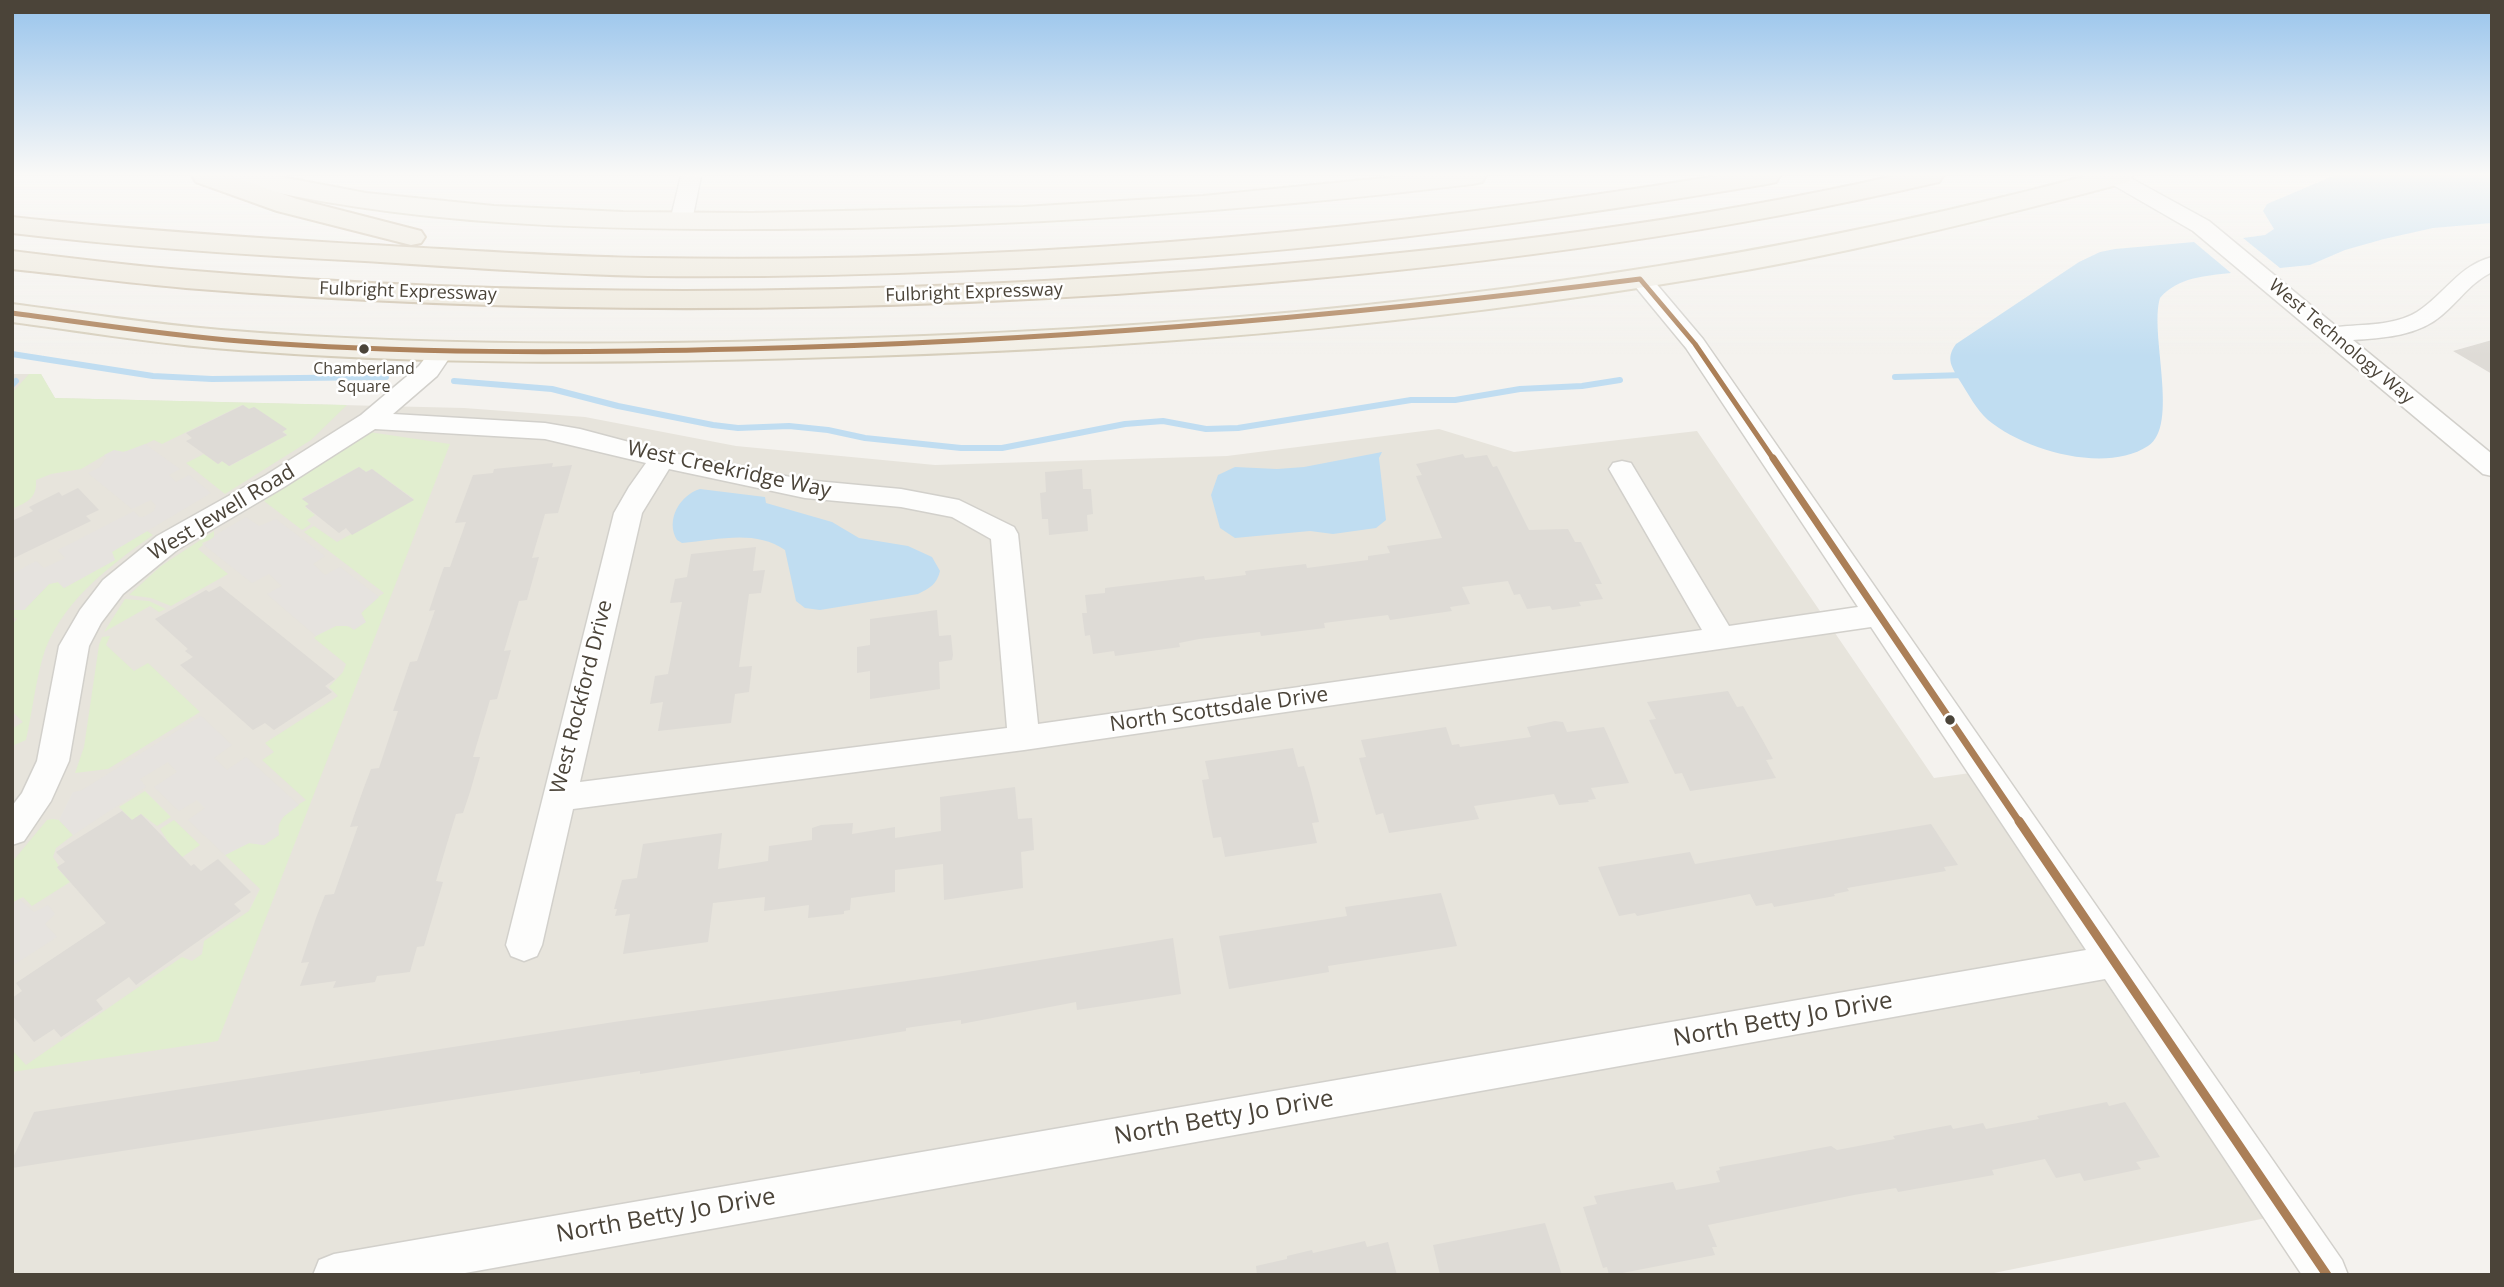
<!DOCTYPE html>
<html>
<head>
<meta charset="utf-8">
<style>
  body { margin:0 }
  #map { position:relative; width:2504px; height:1287px; overflow:hidden; background:#f4f2ee; font-family:"Open Sans",sans-serif }
  canvas { display:block }
  .frame { position:absolute; inset:0; border:14px solid #4b4439; pointer-events:none }
</style>
</head>
<body>
<div id="map">
<canvas width="2504" height="1287"></canvas>
<div class="frame"></div>
</div>
<script>
const g = document.querySelector('canvas').getContext('2d');
g.lineJoin = 'round';
function paint(path, color) { g.fillStyle = color; g.fill(path, 'evenodd'); }
function stroke(path, color, width, dash) { g.strokeStyle = color; g.lineWidth = width; g.lineCap = dash ? 'butt' : 'round'; g.setLineDash(dash || []); g.stroke(path); }
function label(font, color, halo, rows, align = 'center') {
  g.font = font + ' "Open Sans",sans-serif'; g.lineWidth = 5; g.setLineDash([]); g.textBaseline = 'middle'; g.strokeStyle = halo; g.fillStyle = color; for (const [text, x, y, turn = 0] of rows) {
    g.save(); g.translate(x, y); g.rotate((+turn || 0) * Math.PI / 180); g.textAlign = isNaN(turn) ? turn : align; if (halo) g.strokeText(text, 0, 0); g.fillText(text, 0, 0); g.restore();
  }
}
paint(new Path2D(`
  M12 374H41L55 398 464 408 585 417 736 446 935 465 1227 456 1439 429 1514 452 1697 431 1934 778 1985 771 2286 1214 1984 1275H12Z`), '#e7e4dc');
paint(new Path2D(`
  M29 374H41L55 398 347 405 311 440 225 494 186 463 204 454 218 464 223 461 230 466 287 435 269 417 254 407 249 409 242 405 162 444 154 440 133 450 105 455 81 469 51 474 36 480C37 499 27 502 12 509V393Z
  M369 432 450 444 218 1041 12 1072V1050L26 1065 182 957 192 961 202 954 204 941 249 911 260 889 225 855 249 843 264 845 279 835C275 818 293 808 306 800L262 760 274 752 265 743 338 696 329 687 343 672 346 664 314 638C325 628 340 621 354 629L365 622 361 614 369 603 384 593 304 532 314 526 337 542 414 499 372 469 366 472 359 467 302 498 309 504 305 507 315 515 307 520 311 524 302 530 264 501Z
  M147 531 153 535C109 566 57 605 42 660 35 686 32 713 26 740L12 746V729L23 722 12 711V626L17 618H12V610H24L49 584 58 582 64 588 115 560 111 552Z
  M214 531V538L202 543 203 545 198 549 228 574 171 606 151 598 129 595 161 566Z
  M125 599 149 601 166 609 159 612 150 606 104 632Z
  M110 636 106 645 134 671 148 663 200 712 108 769 75 773 84 747 99 645 102 637Z
  M145 791 171 817 157 826 141 814 132 820 119 807Z
  M53 819 59 820 73 835 56 848 53 857 59 866 57 868 70 882 32 906 23 897 12 903V862L47 820Z
  M174 820 200 845 172 864 162 848 169 843 160 829Z`), '#e1eecf');
paint(new Path2D(`
  M145 444 180 469 169 475 176 482 189 475 211 493 112 552 115 560 64 588 58 582 49 584 24 610H12L17 603 12 601V574L36 561 44 568 65 558 58 550 134 511 139 517H143L154 511 156 506 151 500 132 509 88 473 100 467 106 458 104 455 114 450 124 452Z
  M246 517 259 526 276 519 325 556 313 564 325 575 340 567 379 597 361 613 366 622 354 630 349 626H336L316 636 267 594 282 586 269 574 252 583 204 545 217 534Z
  M201 716 232 745 214 758 227 770 246 757 299 805 283 817 278 825 279 835 264 845 249 843 225 855 188 820 205 808 197 800 179 811 154 787 177 772 168 762 140 779 146 787 73 835 59 820 73 792 82 790Z
  M19 899 34 912 48 905 55 914 45 924 57 937 12 966V903Z`), '#e6e3df');
paint(new Path2D(`
  M2333 176H2492V223L2433 228 2384 239 2345 250 2310 265 2280 268 2243 238 2265 235 2274 229 2263 211 2267 204Z
  M2194 242 2231 273C2205 276 2178 277 2160 298 2149 333 2180 426 2148 446 2105 474 2024 450 1988 420 1976 409 1969 395 1960 381 1952 367 1945 359 1956 344L2079 262 2100 252 2115 249Z
  M1382 452 1379 458 1386 520 1376 528 1333 534 1310 531 1235 538 1220 528 1211 495 1218 475 1235 467 1277 469 1304 467Z
  M700 489 765 497 766 503 832 522 859 538 908 546 932 557 940 571C937 584 930 588 918 594L820 610 805 608 796 601 785 550C755 529 717 540 682 543L677 540C665 520 680 495 700 489Z`), '#c0ddf1');
stroke(new Path2D(`
  M12 354 153 376 212 379 386 377
  M1895 377 1965 375
  M454 381 552 389 618 406 713 425 738 428 789 426 828 430 865 438 961 448H1002L1125 424 1163 421 1206 429 1238 428 1411 400H1455L1520 389 1582 386 1620 380
  M12 385 16 381`), '#c0ddf1', 6);
paint(new Path2D(`
  M2492 340V374L2453 351Z
  M243 405 249 409 254 407 287 429 282 432 287 435 229 466 222 461 218 464 186 441 192 438 186 433Z
  M1463 454 1465 458 1487 455 1493 467 1497 466 1529 530 1568 529 1575 542H1581L1602 584H1595L1603 599 1579 602 1581 606 1552 610 1550 606 1527 609 1520 594 1514 595 1508 581 1462 587 1470 604 1450 607 1452 611 1390 620 1388 615 1324 623 1325 628 1261 636 1260 632 1199 639 1179 643 1180 647 1115 656 1114 651 1093 654 1090 635 1085 636 1082 613H1087L1085 595 1105 593V588L1204 576 1205 580 1246 575 1245 571 1306 564 1307 568 1368 560V556L1390 553 1387 546 1442 538 1416 476 1422 475 1416 464Z
  M553 463 552 467 572 465 558 513 545 514 532 558 539 557 527 600 519 601 504 651 511 650 497 699 490 700 473 757H480L470 792 463 813 456 814 446 847 436 881 443 882 424 946 417 947 410 972 377 976 375 982 333 988 336 981 300 986 309 962 301 963 316 918 325 895 334 894 358 826 350 827 363 790 371 769 379 768 398 711H393L410 662 417 661 435 610 429 611 440 578 444 567H450L466 522 455 523 473 475 493 473 494 469Z
  M359 467 366 472 372 469 414 500 352 535 346 528 339 533 305 506 309 504 302 499Z
  M1082 469 1083 489H1091L1093 514 1087 515 1088 531 1049 535 1048 519H1042L1040 493 1046 492 1045 472Z
  M78 488 99 510 86 516 91 521 12 559V521L33 511 29 507 59 492 62 496Z
  M756 547 753 571 765 570 761 593 749 594 739 667 752 666 749 692 735 694 731 723 658 731 663 702 650 704 655 676 668 674 682 602 670 603 675 579 687 577 691 554Z
  M220 586 335 679 325 686 332 692 274 730 265 723 253 730 180 665 193 657 185 651 188 649 155 619 206 590 209 592Z
  M937 610 939 636 951 635 953 655 952 660 939 662 940 689 870 699V671L857 673V647L870 645V619Z
  M1728 691 1737 707 1743 706 1762 739 1773 759 1766 760 1776 778 1690 791 1682 773 1675 774 1665 753 1649 720 1656 719 1647 702Z
  M1555 721 1563 722 1567 732 1604 727 1629 783 1591 788 1596 799 1588 800 1589 802 1559 805 1554 794 1474 806 1479 819 1389 833 1383 813 1376 815 1359 758 1366 757 1361 740 1446 727 1452 745 1459 744 1460 747 1531 737 1527 727Z
  M1293 748 1298 767 1304 766 1310 786 1319 822 1312 823 1317 843 1225 857 1221 837 1213 838 1206 802 1202 780 1209 779 1205 761Z
  M1015 787 1018 819 1032 818 1034 850 1021 852 1023 888 944 900 943 864 895 870V892L851 898 850 910 844 911V914L808 918 809 905 764 911 765 897 713 903 708 942 623 954 630 914 615 916 617 909H614L622 880 637 878 643 844 722 833 718 869 768 861 769 846 812 840V828L821 825 853 823 852 834 895 827V838L941 831 940 797Z
  M122 811 132 820 141 814 191 866 194 864 201 871 218 859 251 892 234 904 241 911 136 985 129 977 96 1000 103 1009 61 1037 54 1029 34 1042 12 1015V998L22 991 16 983 106 923 57 867 65 862 56 852Z
  M1931 824 1958 865 1944 867 1946 871 1847 888 1849 891 1834 894 1835 896 1774 907 1772 903 1756 906 1750 894 1637 916 1635 913 1619 916 1598 867 1690 852 1695 864Z
  M1441 893 1457 946 1328 966 1329 972 1229 989 1219 936 1347 916 1345 907Z
  M1173 938 1181 994 1077 1010 1076 1002 961 1024V1020L906 1028V1031L640 1074V1071L12 1168V1160L34 1112 614 1022 943 976Z
  M2107 1102 2109 1106 2125 1102 2160 1157 2136 1162 2141 1169 2084 1181 2080 1173 2056 1178 2045 1159 1992 1170 1994 1175 1898 1192 1896 1188 1854 1195 1708 1225 1717 1247H1712L1715 1255 1612 1275H1609L1607 1267 1603 1268 1583 1207 1597 1204 1594 1196 1627 1190 1673 1182 1676 1190 1720 1182 1716 1171 1720 1170 1719 1167 1747 1162 1831 1146 1837 1150 1895 1139 1893 1136 1951 1125 1953 1129 1983 1123 1986 1129 2039 1119 2037 1116Z
  M1545 1223 1562 1275H1440L1433 1245Z
  M1365 1241 1367 1247 1388 1242 1397 1275H1257L1256 1266 1287 1259V1256L1312 1250 1313 1253Z`), '#dedbd6');
const minor = new Path2D(`
  M681 176H701L692 221 688 225H674L670 221Z
  M2106 176H2127L2209 221 2337 327C2364 324 2394 326 2417 312 2445 294 2458 266 2492 257V272C2471 282 2459 301 2442 315 2418 336 2383 338 2353 340L2492 454V476L2483 474 2193 231 2108 182Z
  M1640 272 1648 274 1703 339 2342 1260 2348 1275H2302L2105 979 454 1275H313L319 1260 334 1254 2086 950 1871 627 1024 750 573 809 542 945 537 956 524 961 511 956 506 945 614 513 629 487 646 463 545 439 375 429 284 487 177 550 123 594 101 623 89 646 69 761 51 801 24 841 12 845V806L22 793 37 761 59 646 80 610 103 580 157 536 266 475 361 415 419 366 434 346H450L454 351 437 376 393 414 545 423 580 429 663 451 805 480 901 489 959 500 1014 527 1018 534 1038 724 1702 630 1609 469 1613 463 1622 461 1631 463 1729 626 1858 607 1686 348 1629 279 1632 274ZM669 469 805 498 901 507 952 517 991 539 1007 728 580 782 642 513Z`);
const major = new Path2D(`
  M226 176H276L366 193 494 206 623 212 752 213 1023 207 1203 196 1405 176H1486L1482 182 1473 184C1242 212 1011 227 778 229 594 230 409 226 230 182Z
  M2087 176H2132L2128 182C2004 215 1879 246 1752 269 1461 321 1164 347 868 356 651 363 431 367 214 348 147 342 80 331 12 322V304C82 313 151 324 221 330 454 349 691 345 924 336 1316 321 1708 276 2087 176Z`);
const highway = new Path2D(`
  M192 176H231L297 199 421 231 425 237 421 243 411 245 277 211 196 182Z
  M1717 176H1780L1776 182 1767 184C1581 215 1394 242 1205 256 1020 270 834 278 648 276 554 274 459 267 365 261 247 255 130 247 12 233V217C132 230 252 238 372 245 464 250 555 257 647 258 1005 264 1363 234 1717 176Z
  M1894 176H1943L1939 182 1930 184C1709 235 1485 264 1260 283 903 314 543 317 186 288 128 283 70 275 12 269V251C69 258 125 265 182 270 545 301 911 296 1273 265 1481 247 1690 222 1894 176Z`);
stroke(minor, '#d2d0cb', 3);
stroke(major, '#d6cebb', 4);
stroke(highway, '#ccbfa9', 4);
paint(minor, '#fdfdfc');
paint(major, '#f2efe6');
paint(highway, '#ede8db');
stroke(new Path2D(`
  M12 313C88 323 164 335 240 341 406 354 574 353 740 349 1042 342 1341 317 1640 279L1695 344 1774 460`), '#ab7f57', 5);
stroke(new Path2D(`
  M1773 458 2020 823`), '#ab7f57', 7);
stroke(new Path2D(`
  M2019 821 2327 1275`), '#ab7f57', 9);
const sky = g.createLinearGradient(0, 0, 0, 356);
sky.addColorStop(0, '#98c4ec');
sky.addColorStop(0.49, '#faf9f7');
sky.addColorStop(1, '#faf9f700');
g.fillStyle = sky;
g.fillRect(0, 0, 2504, 356);
for (const [x, y, r, color] of [
  [364,349,6,"#4b4439"],
  [1950,720,6,"#4b4439"]
]) { const dot = new Path2D(); dot.arc(x, y, r, 0, 2 * Math.PI); g.fillStyle = color; g.fill(dot); stroke(dot, '#fff', 2.5); }
label('16px', '#4b4439', '#fff', [
  ["Chamberland",364,369],
  ["Square",364,387]
]);
label('18px', '#4b4439', '#fff', [
  ["Fulbright Expressway",408,292,2],
  ["Fulbright Expressway",974,293,-2],
  ["West Technology Way",2341,342,40]
]);
label('21px', '#4b4439', '#fff', [
  ["West Creekridge Way",729,470,12],
  ["West Jewell Road",222,513,-31],
  ["West Rockford Drive",582,697,-76],
  ["North Scottsdale Drive",1219,710,-8]
]);
label('24px', '#4b4439', '#fff', [
  ["North Betty Jo Drive",1783,1020,-10],
  ["North Betty Jo Drive",1224,1118,-10],
  ["North Betty Jo Drive",666,1216,-10]
]);
</script>
</body>
</html>
